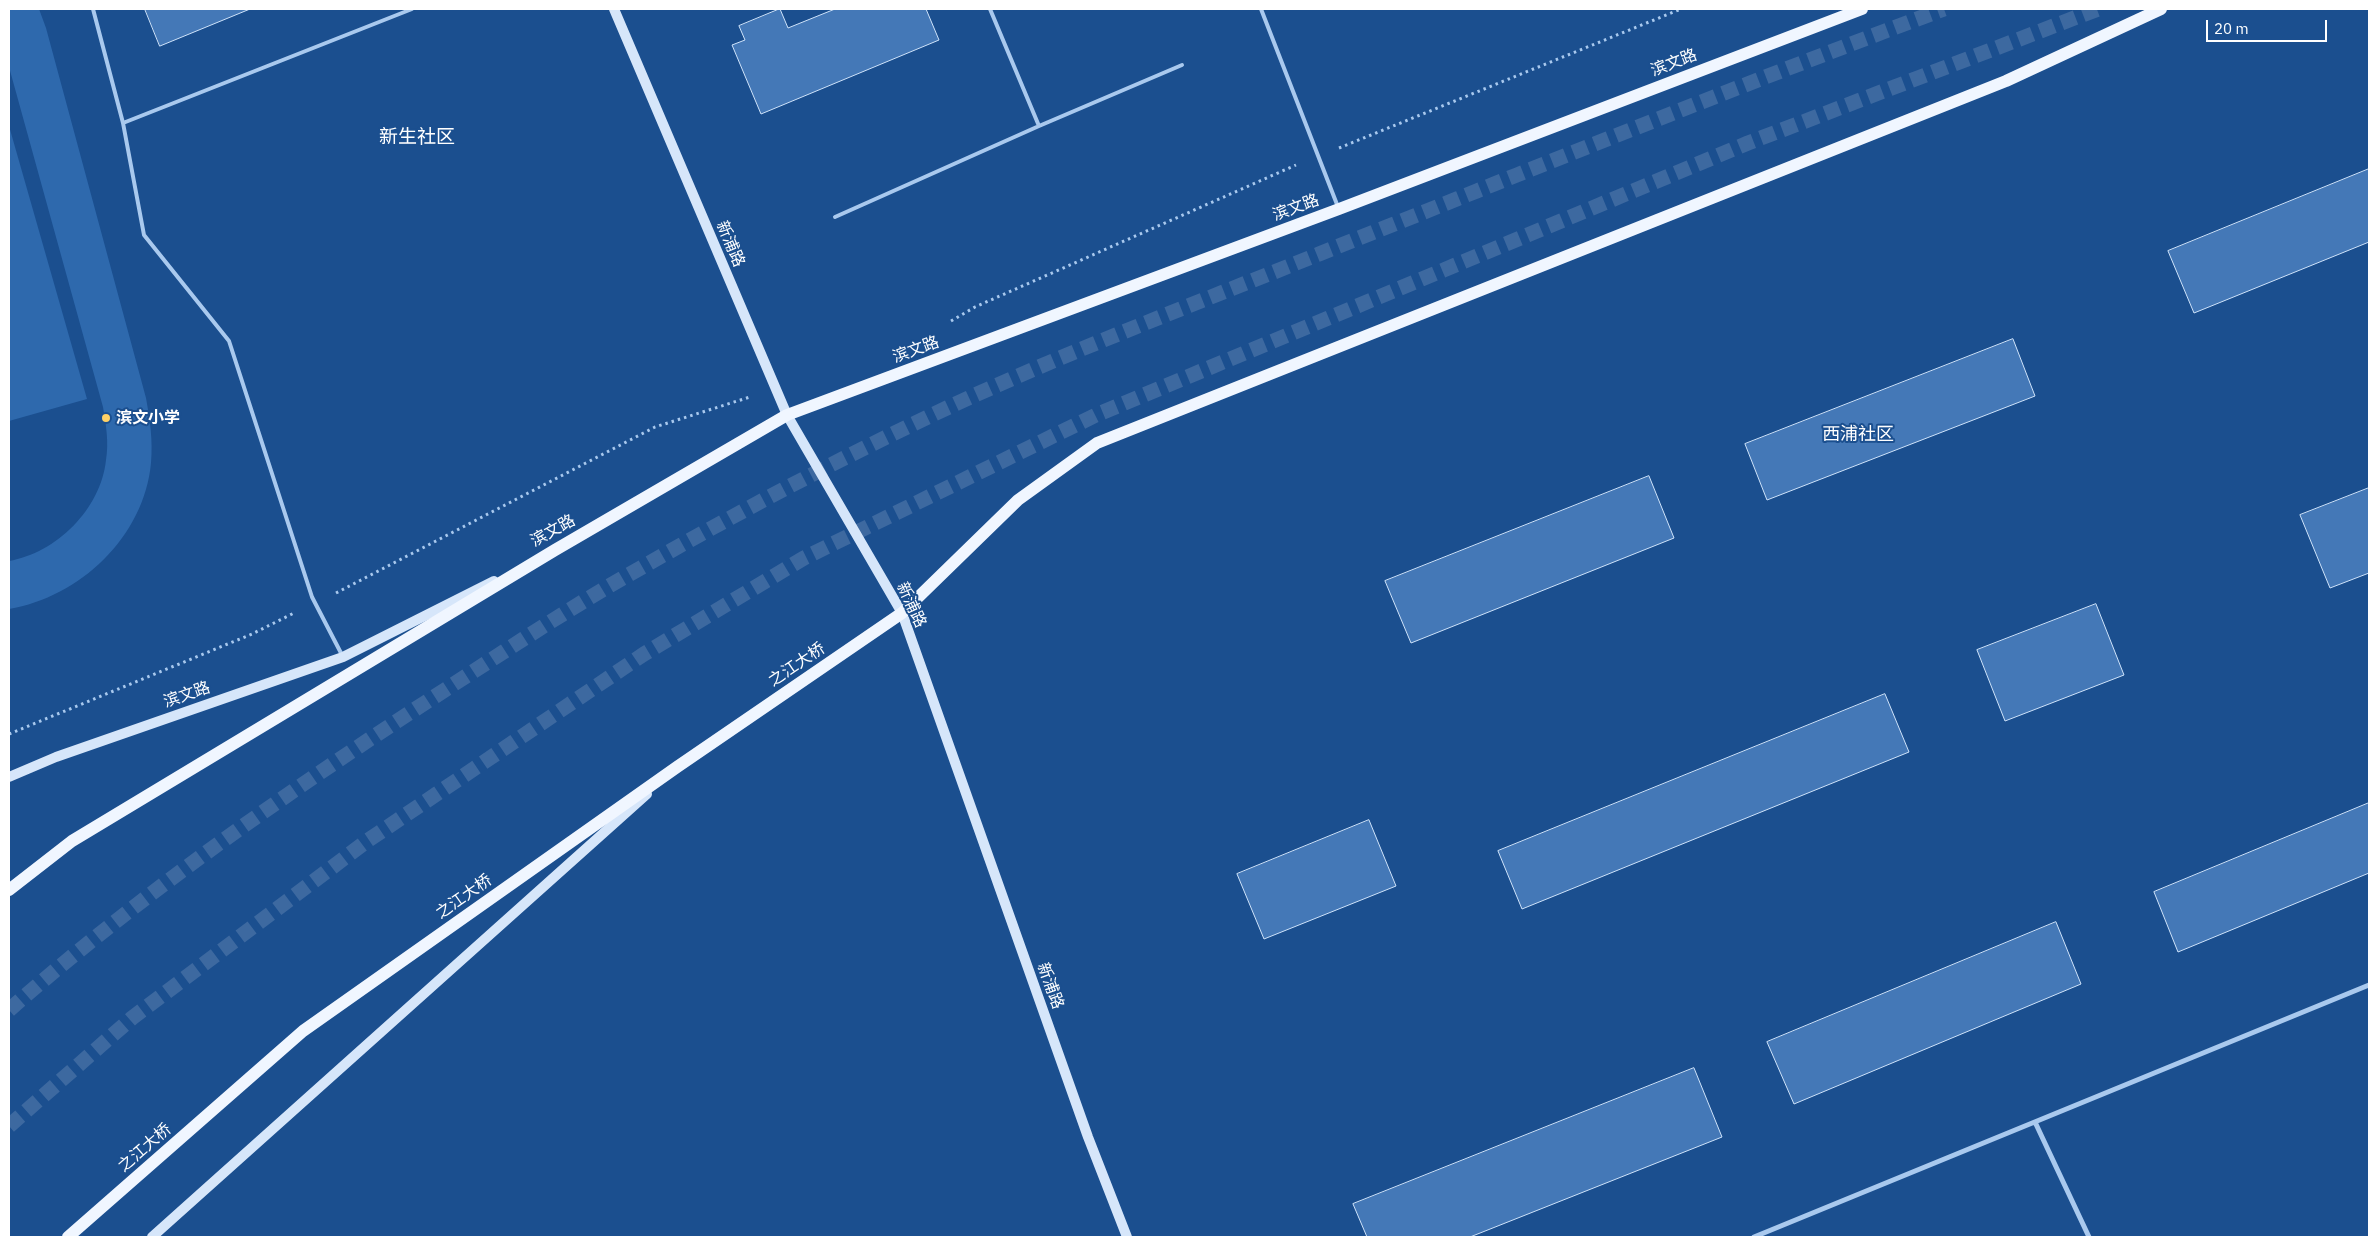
<!DOCTYPE html>
<html>
<head>
<meta charset="utf-8">
<style>
  body { margin:0 }
  #map { position:relative; width:2378px; height:1246px; overflow:hidden; background:#1b4f8f; font-family:"IBM Plex Sans",sans-serif }
  canvas { display:block }
  .frame { position:absolute; inset:0; border:10px solid #fff; pointer-events:none }
  .scale { position:absolute; left:2206px; top:20px; width:121px; height:22px; box-sizing:border-box; border:2px solid #fff; border-top:0; padding-left:6px; font-size:15px; line-height:18px; white-space:nowrap; color:#fff; -webkit-text-stroke:4px #1b4f8f; paint-order:stroke }
</style>
</head>
<body>
<div id="map">
<canvas width="2378" height="1246"></canvas>
<div class="frame"></div>
<div class="scale">20 m</div>
</div>
<script>
const g = document.querySelector('canvas').getContext('2d');
g.lineJoin = 'round';
function paint(path, color) { g.fillStyle = color; g.fill(path, 'evenodd'); }
function stroke(path, color, width, dash) { g.strokeStyle = color; g.lineWidth = width; g.lineCap = dash ? 'butt' : 'round'; g.setLineDash(dash || []); g.stroke(path); }
function label(font, color, halo, rows, align = 'center') {
  g.font = font + ' "IBM Plex Sans","Noto Sans SC",sans-serif'; g.lineWidth = 4; g.setLineDash([]); g.textBaseline = 'middle'; g.strokeStyle = halo; g.fillStyle = color; for (const [text, x, y, turn = 0] of rows) {
    g.save(); g.translate(x, y); g.rotate((+turn || 0) * Math.PI / 180); g.textAlign = isNaN(turn) ? turn : align; if (halo) g.strokeText(text, 0, 0); g.fillText(text, 0, 0); g.restore();
  }
}
paint(new Path2D(`
  M9 9H39L46 28 146 398C150 420 153 440 151 463 144 537 80 597 9 609V561C56 553 101 509 106 460 109 442 106 425 103 407L9 67Z
  M9 126 87 399 9 421Z`), '#2e69ad');
const building = new Path2D(`
  M145 9H250L160 46Z
  M780 9 788 28 835 9H926L939 40 761 114 732 45 745 40 739 26Z
  M2369 169V242L2194 313 2168 251Z
  M2013 339 2035 396 1767 500 1745 444Z
  M1649 476 1674 538 1411 643 1385 581Z
  M2369 488V573L2330 588 2300 515Z
  M2096 604 2124 675 2005 721 1977 650Z
  M1885 694 1909 752 1522 909 1498 851Z
  M2369 803V873L2178 952 2154 892Z
  M1369 820 1396 886 1264 939 1237 874Z
  M2056 922 2081 984 1794 1104 1767 1042Z
  M1694 1068 1722 1137 1470 1237H1367L1353 1204Z`);
paint(building, '#4478b7');
stroke(building, '#cfe3fa', 1);
stroke(new Path2D(`
  M9 1010C141 894 286 793 434 697 499 655 563 612 630 574 719 523 810 474 903 429 1037 363 1180 310 1319 254 1527 171 1735 87 1944 9
  M9 1126 132 1018 367 841 644 654 804 558 1096 415 1748 143 2098 9`), '#3d69a0', 15, [15, 8]);
stroke(new Path2D(`
  M1339 148 1681 9
  M951 321 975 307 1296 165
  M336 593 655 427 750 397
  M9 734 252 634 294 613`), '#a9c9ee', 3, [2.5, 4]);
stroke(new Path2D(`
  M93 9 123 123 144 235 229 341 312 597 342 655
  M990 9 1039 126
  M1261 9 1338 207
  M123 123 412 9
  M835 217 1039 126 1182 65`), '#a9c9ee', 4);
stroke(new Path2D(`
  M2035 1122 2089 1237
  M1754 1237 2369 985`), '#a9c9ee', 5);
stroke(new Path2D(`
  M614 9 787 415 902 613 1088 1137 1127 1237
  M9 777 56 757 343 657 494 581
  M152 1237 647 794`), '#d6e6fa', 10);
stroke(new Path2D(`
  M9 890 72 841 555 550 787 415 1339 209 1862 9
  M68 1237 303 1031 677 767 902 613 1018 500 1097 443 2006 81 2161 9`), '#f0f6ff', 12);
for (const [x, y, r, color] of [
  [106,418,5,"#ffd166"]
]) { const dot = new Path2D(); dot.arc(x, y, r, 0, 2 * Math.PI); g.fillStyle = color; g.fill(dot); stroke(dot, '#1b4f8f', 2); }
label('16px', '#fff', '#1b4f8f', [
  ["滨文路",1674,63,-21],
  ["滨文路",1296,208,-20],
  ["新浦路",730,244,67],
  ["滨文路",916,350,-20],
  ["滨文路",553,531,-29],
  ["新浦路",911,605,65],
  ["之江大桥",797,665,-34],
  ["滨文路",187,695,-19],
  ["之江大桥",464,897,-35],
  ["新浦路",1050,986,70],
  ["之江大桥",145,1148,-41]
]);
label('bold 16px', '#fff', '#1b4f8f', [
  ["滨文小学",116,418]
], 'left');
label('18px', '#fff', '#1b4f8f', [
  ["西浦社区",1858,435]
]);
label('19px', '#fff', '#1b4f8f', [
  ["新生社区",417,138]
]);
</script>
</body>
</html>
